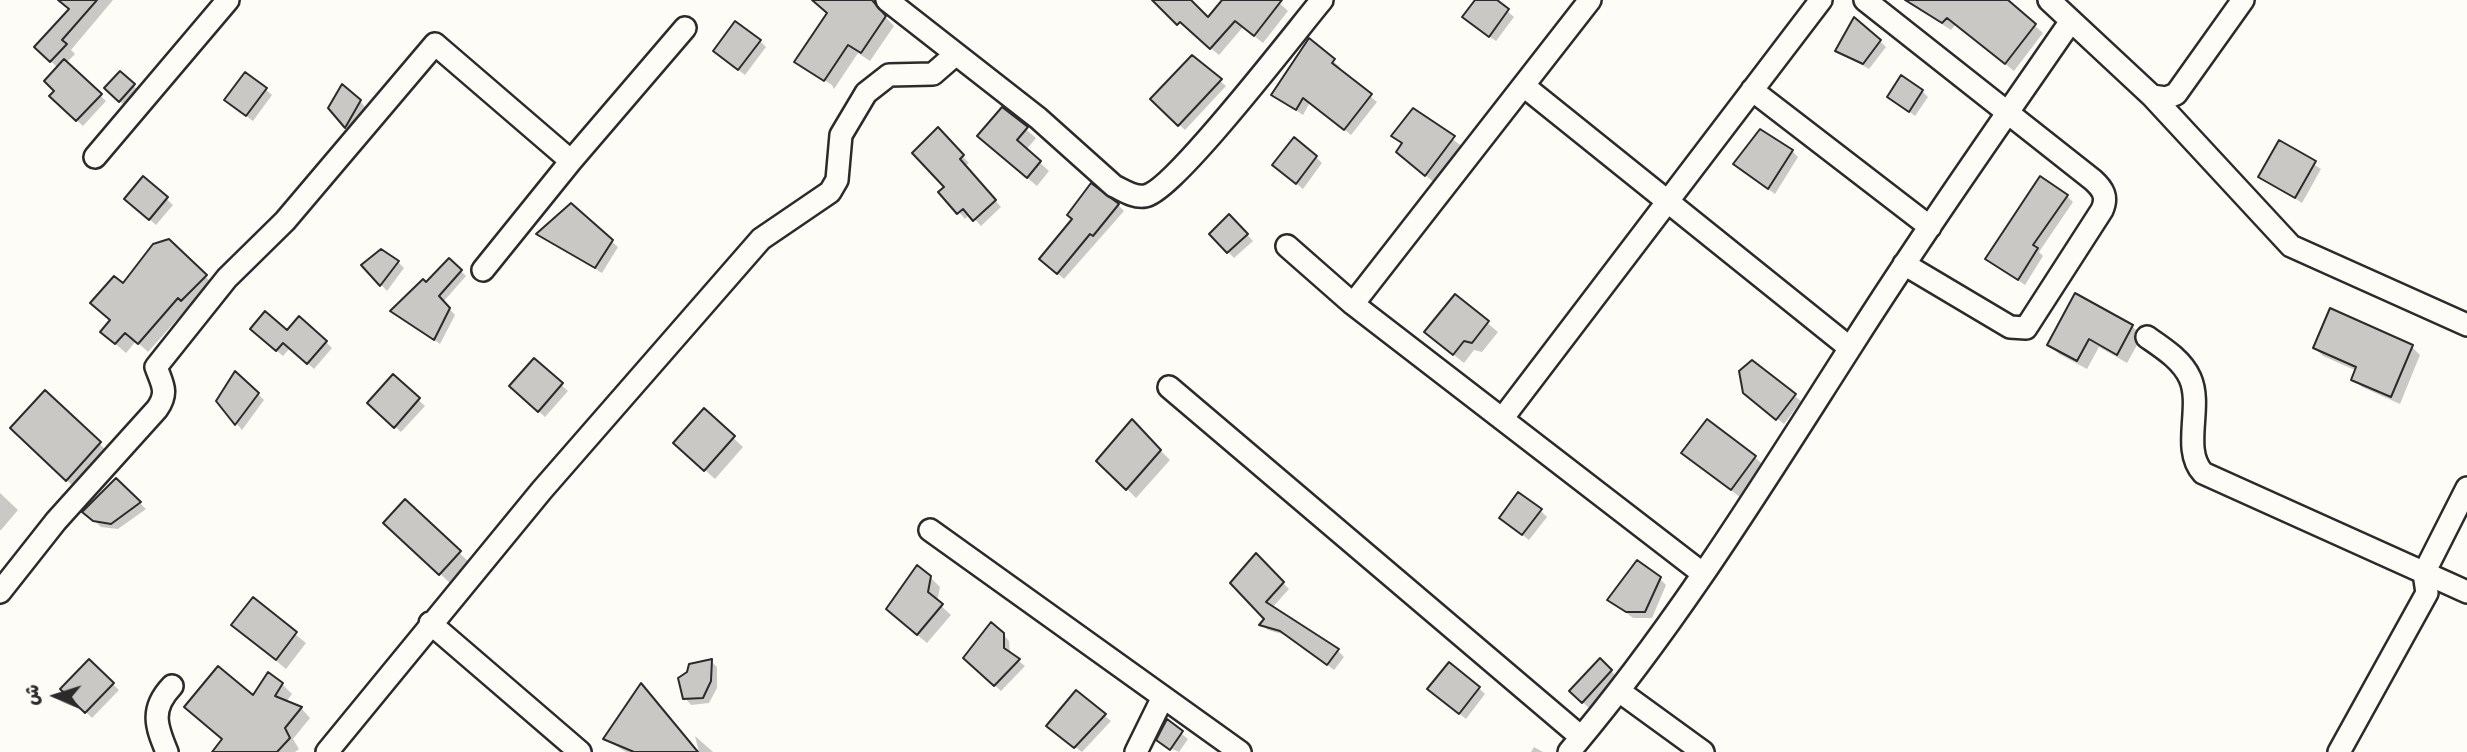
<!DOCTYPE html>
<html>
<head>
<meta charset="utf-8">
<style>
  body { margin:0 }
  #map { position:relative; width:2467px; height:752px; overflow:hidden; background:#fdfcf7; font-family:Dekko,"Playpen Sans Arabic",sans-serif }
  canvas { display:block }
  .north { position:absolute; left:21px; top:661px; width:70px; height:70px; -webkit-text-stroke:5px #fdfcf7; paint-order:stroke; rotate:273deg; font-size:19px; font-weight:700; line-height:28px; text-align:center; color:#2b2b2b }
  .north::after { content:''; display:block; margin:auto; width:24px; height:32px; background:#2b2b2b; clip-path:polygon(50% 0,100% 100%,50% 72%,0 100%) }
</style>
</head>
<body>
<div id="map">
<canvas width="2467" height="752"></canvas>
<div class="north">ش</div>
</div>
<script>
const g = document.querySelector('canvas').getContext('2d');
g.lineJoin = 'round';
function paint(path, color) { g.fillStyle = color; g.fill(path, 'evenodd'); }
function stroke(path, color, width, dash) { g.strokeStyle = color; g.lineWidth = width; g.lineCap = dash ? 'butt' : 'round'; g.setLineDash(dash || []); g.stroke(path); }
paint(new Path2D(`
  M59 0H113L71 50 75 54 66 63 106 101 83 126 51 96 56 91 58 68 36 47 71 10Z
  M814 0H869L894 26 870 61 858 53 834 89 832 85 796 62 829 13Z
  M1163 0H1188L1208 20 1224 0H1276L1288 11 1263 43 1243 27 1219 55 1167 12Z
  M1477 0H1494L1514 17 1496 41 1471 23Z
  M1926 0H2005L2043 33 2014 71 1956 24 1951 30 1928 15 1920 8Z
  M760 41 766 47 745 75 721 57Z
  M1880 41 1886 47 1869 69 1837 51Z
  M1192 58 1226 86 1185 130 1152 99Z
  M1333 61 1340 67 1337 69 1377 102 1351 135 1310 102 1303 115 1273 95Z
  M120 73 140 92 126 107 106 88Z
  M265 89 272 95 253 121 233 106Z
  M1922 91 1928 97 1915 116 1889 96Z
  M360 101 366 108 352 132 346 126Z
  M1002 109 1036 138 1026 150 1049 171 1037 186 989 146Z
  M1413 110 1463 147 1436 184 1408 161 1402 145 1394 136Z
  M938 130 969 163 965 166 1001 207 981 226 970 214 965 219 941 192 947 187Z
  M2279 142 2321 169 2302 203 2260 176Z
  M1792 151 1798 157 1775 194 1742 170Z
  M1316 157 1322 163 1303 189 1281 171Z
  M144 178 173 205 156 225 133 205Z
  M2067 196 2073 202 2039 252 2043 256 2025 285 1987 259Z
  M1118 205 1124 211 1064 279 1047 265 1073 220Z
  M1229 216 1253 241 1234 258 1211 234Z
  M538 234 611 241 618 247 602 273Z
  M169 241 215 286 192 309 189 306 148 352 136 341 126 353 112 341V321L123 286Z
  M449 260 466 276 443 302 455 315 440 344 392 311 426 285Z
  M398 262 404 268 387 291 364 266Z
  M1455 296 1498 332 1482 352 1474 350 1464 363 1436 341Z
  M2132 326 2142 336 2127 363 2099 347 2087 369 2059 354 2050 345Z
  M288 333 326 342 332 348 314 369 290 348 283 356 258 335Z
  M2412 347 2420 355 2400 404 2362 387 2353 379 2357 371 2323 356 2315 348Z
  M534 360 568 391 545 417 517 392Z
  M1752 362 1801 401 1784 424 1748 395Z
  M394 377 425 406 401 432 369 403Z
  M46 392 109 453 76 489 22 438Z
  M258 394 264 400 242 430 218 401Z
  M704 411 743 447 715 479 685 452Z
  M1132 422 1170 460 1136 498 1099 461Z
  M1683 453 1755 457 1765 467 1741 498Z
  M116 480 146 509 118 529 101 527 91 518Z
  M0 493 18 510 1 530H0Z
  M405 502 469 562 450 583 395 532Z
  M1540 510 1547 517 1529 540 1508 524Z
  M1256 555 1289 589 1272 608 1338 651 1344 657 1334 670 1289 636 1268 630 1262 625 1267 619Z
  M930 577 940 587 937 602 951 615 927 643 898 619Z
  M1660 579 1666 585 1652 618H1633L1610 600Z
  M253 600 306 643 286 669 233 625Z
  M1003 634 1009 641 1010 654 1025 666 1001 691 971 664Z
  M1600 660 1617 677 1589 708 1571 691Z
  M711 661 717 667V688L709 703 691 705 685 698Z
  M89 662 119 690 92 718 63 689Z
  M282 684 292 694 286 702 301 708 310 718 293 739 299 749 295 752H214L253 698Z
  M1479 688 1485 694 1466 719 1436 695Z
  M1076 692 1111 721 1082 752 1054 732Z
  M1167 722 1188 739 1179 752 1165 746Z
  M695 736 713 752H699Z
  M605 739 697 752H626Z
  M1534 747 1543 752H1531Z`), '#0003');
const building = new Path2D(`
  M58 0H97L62 40 67 44 50 62 34 47 69 9Z
  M812 0H872L886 16 861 53 848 45 824 81 794 62 827 13Z
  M1152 0H1191L1208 17 1222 0H1282L1254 36 1235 21 1210 49 1180 22 1177 25Z
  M1475 0H1497L1509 9 1489 37 1462 17Z
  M1905 0H2008L2036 24 2005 64 1947 18 1942 23Z
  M1854 17 1881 40 1863 64 1835 51Z
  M735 21 761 40 738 70 713 51Z
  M1309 38 1335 59 1332 63 1372 94 1344 130 1303 98 1296 110 1271 95Z
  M1192 55 1222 79 1178 126 1150 99Z
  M64 59 102 94 76 121 49 96 54 91 44 81Z
  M120 71 135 84 119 102 104 88Z
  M245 72 267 88 246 116 224 100Z
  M1901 75 1923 90 1909 112 1887 97Z
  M342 84 361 100 345 128 328 108Z
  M1002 107 1028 127 1017 140 1041 161 1027 178 977 136Z
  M1413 108 1455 136 1425 176 1396 152 1402 143 1391 136Z
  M938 127 964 155 960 159 996 200 973 221 963 209 957 214 938 192 944 187 912 153Z
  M1760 129 1793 150 1768 189 1733 164Z
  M1294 137 1317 156 1296 184 1272 165Z
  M2279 140 2316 161 2295 198 2258 177Z
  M143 176 168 197 149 220 124 199Z
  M2040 176 2068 195 2033 245 2038 248 2018 280 1985 259Z
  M1091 183 1119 204 1093 236 1090 234 1057 274 1039 259 1072 219 1067 215Z
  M571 203 613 240 595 268 536 234Z
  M1229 214 1248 234 1227 253 1209 234Z
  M169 239 207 275 181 301 178 298 138 344 125 333 115 344 100 332 110 320 90 303 114 276 123 283 153 244Z
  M381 249 399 261 380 286 361 265Z
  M449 258 462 270 439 296 450 308 434 340 390 311 423 279 426 282Z
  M2075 293 2133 325 2117 355 2089 339 2077 361 2047 345Z
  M1455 294 1489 321 1472 343 1464 341 1453 355 1424 332Z
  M2330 308 2413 345 2391 397 2351 380 2356 367 2313 348Z
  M265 311 287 330 299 316 327 341 307 364 283 343 276 351 250 329Z
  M534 358 563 383 538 412 509 386Z
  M1752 360 1796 394 1776 420 1743 393 1739 371Z
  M235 371 259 393 235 425 216 401Z
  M393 374 420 398 394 428 367 403Z
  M45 390 101 442 66 481 10 428Z
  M704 408 735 436 704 471 673 443Z
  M1132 419 1161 450 1126 490 1096 461Z
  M1707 419 1756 456 1731 490 1681 453Z
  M116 478 141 502 111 524 93 521 82 512Z
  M1518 492 1542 509 1522 535 1499 518Z
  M405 499 461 551 439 575 383 523Z
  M1256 553 1284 582 1266 602 1339 649 1327 665 1280 631 1259 625 1264 619 1230 583Z
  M1637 560 1661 577 1645 612H1626L1607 600Z
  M917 565 931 576 928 592 943 604 917 635 886 609Z
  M253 597 297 632 276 660 231 625Z
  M991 622 1004 633V648L1020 659 994 686 963 658Z
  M1600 658 1612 670 1582 703 1569 691Z
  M89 659 114 683 85 713 60 689Z
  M712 659 711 681 703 698 683 699 678 678 687 672 689 664Z
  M1449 662 1480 687 1459 714 1427 689Z
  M218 666 253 695 268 672 283 683 275 696 302 707 285 728 290 738 277 752H212L222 739 184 707Z
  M641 683 698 752H634L603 739Z
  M1076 690 1106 714 1074 748 1046 726Z
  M1167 719 1183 731 1170 750 1156 740Z`);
paint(building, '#c9c8c4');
stroke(building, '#2b2b2b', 2);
const minor = new Path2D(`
  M887 0 1038 118 1114 186C1123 190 1134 198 1145 196 1174 191 1296 31 1322 0
  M1865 0 2093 180C2103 189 2108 197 2102 210L2026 328 2010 327 1904 264
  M2049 0 2152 96 2166 98 2176 94 2243 0
  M1524 86 1850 348
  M1752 90 1930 227
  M2152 96 2291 246 2467 325
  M95 157 228 0
  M1287 246 1353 304 1702 573
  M483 270 571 161
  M1353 304 1590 0
  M2147 337C2163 348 2182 360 2190 378 2203 407 2181 449 2203 473L2467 592
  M1169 387 1581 737
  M1502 419 1821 0
  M930 530 1240 752
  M0 592 56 521 157 409C169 392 162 384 156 367L227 278 285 221 435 44 571 161 685 28
  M430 623 580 752
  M1619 691 1703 752
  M167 752C156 726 150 709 172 686
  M327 752 542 490 761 239 830 192 837 180 841 135 866 93 889 75 933 74 956 54
  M1136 752 1163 697
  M1569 752C1676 626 1763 484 1852 345 1922 235 1997 128 2071 21
  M2339 752 2427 593 2424 573 2467 488`);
stroke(minor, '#2b2b2b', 26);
stroke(minor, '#fdfcf7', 21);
</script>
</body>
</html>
